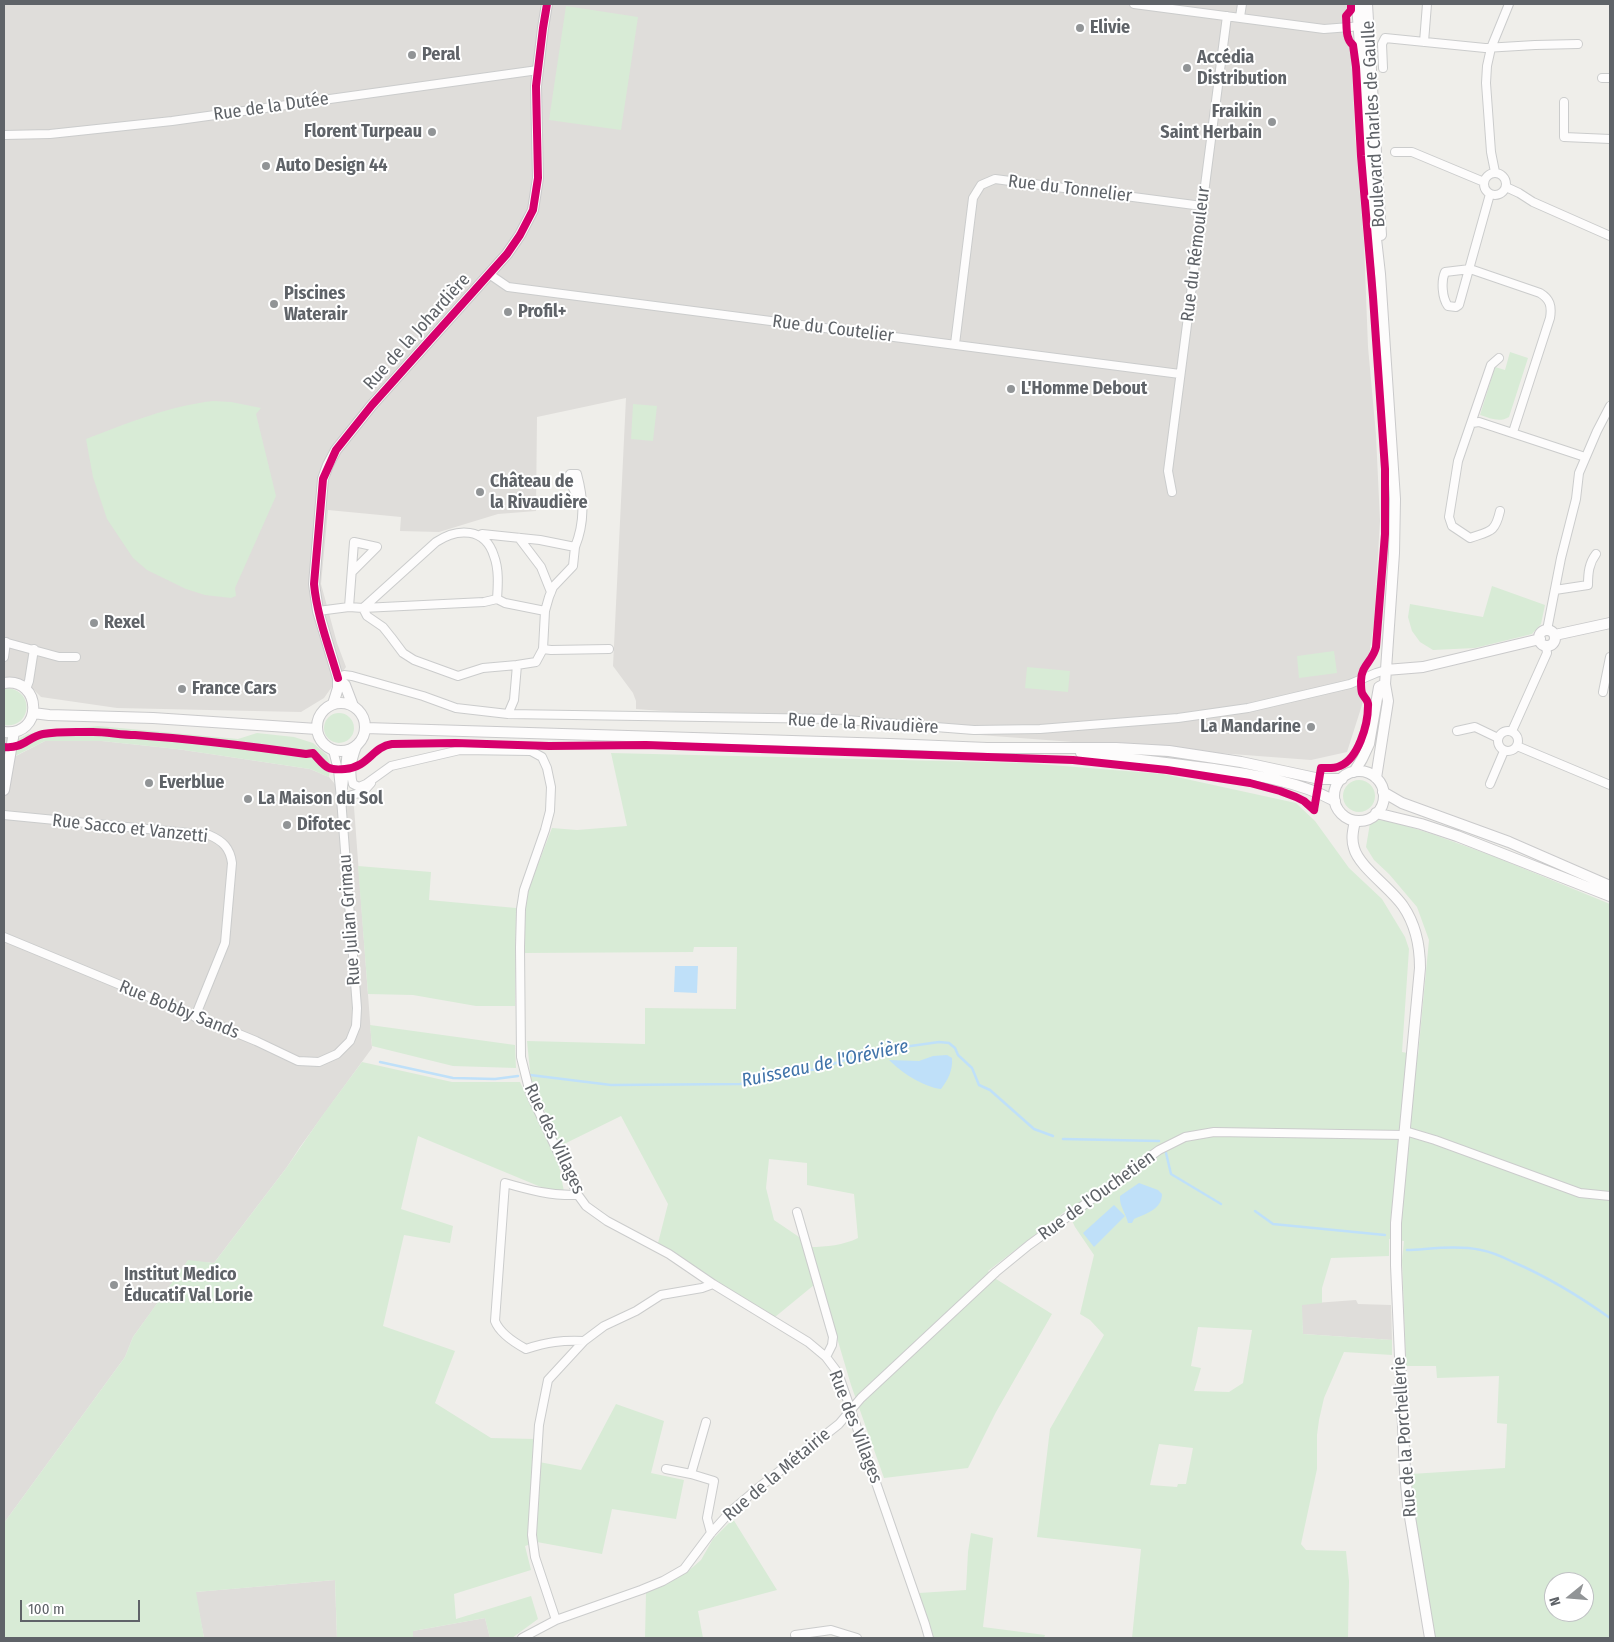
<!DOCTYPE html>
<html>
<head>
<meta charset="utf-8">
<style>
  body { margin:0 }
  #map { position:relative; width:1614px; height:1642px; overflow:hidden; background:#efeeea; font-family:"Fira Sans Condensed",sans-serif }
  canvas { display:block }
  .frame { position:absolute; inset:0; border:5px solid #5f6368; pointer-events:none }
  .north { position:absolute; left:1544px; top:1572px; width:50px; height:50px; box-sizing:border-box; background:#fff; border:1px solid #bfc1c3; border-radius:50%; rotate:253deg; font-size:14px; font-weight:700; line-height:20px; text-align:center; color:#5f6368 }
  .north::after { content:''; display:block; margin:auto; width:18px; height:22px; background:#919496; clip-path:polygon(50% 0,100% 100%,50% 72%,0 100%) }
  .scale { position:absolute; left:20px; top:1600px; width:120px; height:22px; box-sizing:border-box; border:2px solid #5f6368; border-top:0; padding-left:6px; font-size:15px; line-height:18px; white-space:nowrap; color:#5f6368; -webkit-text-stroke:4px #fff; paint-order:stroke }
</style>
</head>
<body>
<div id="map">
<canvas width="1614" height="1642"></canvas>
<div class="frame"></div>
<div class="north">N</div>
<div class="scale">100 m</div>
</div>
<script>
const g = document.querySelector('canvas').getContext('2d');
g.lineJoin = 'round';
function paint(path, color) { g.fillStyle = color; g.fill(path, 'evenodd'); }
function stroke(path, color, width, dash) { g.strokeStyle = color; g.lineWidth = width; g.lineCap = dash ? 'butt' : 'round'; g.setLineDash(dash || []); g.stroke(path); }
function label(font, color, halo, rows, align = 'center') {
  g.font = font + ' "Fira Sans Condensed",sans-serif'; g.lineWidth = 4; g.setLineDash([]); g.textBaseline = 'middle'; g.strokeStyle = halo; g.fillStyle = color; for (const [text, x, y, turn = 0] of rows) {
    g.save(); g.translate(x, y); g.rotate((+turn || 0) * Math.PI / 180); g.textAlign = isNaN(turn) ? turn : align; if (halo) g.strokeText(text, 0, 0); g.fillText(text, 0, 0); g.restore();
  }
}
paint(new Path2D(`
  M4 4H1349L1355 135 1364 243 1368 347 1376 435 1380 521 1374 622 1362 705 1347 752 1311 760 636 709V701L633 693 613 666 626 398 537 417 536 511 498 514 439 532 400 531 401 517 328 510 321 584 337 643 346 667 324 698 301 712 117 708 41 697 25 681 15 678H4Z
  M4 738 18 739 16 756 45 741H102L177 749 310 769 329 777 354 807 372 1048 300 1147 287 1167 214 1263 188 1261 133 1337 125 1357 4 1523Z
  M1356 1300 1358 1304 1391 1305 1392 1340 1303 1334 1301 1304Z
  M335 1580 337 1638H204L195 1592Z
  M485 1618 490 1638H413V1631Z`), '#dfddda');
paint(new Path2D(`
  M566 6 638 17 621 130 549 120Z
  M1510 352 1528 358 1509 417C1499 423 1490 418 1480 415L1495 367 1505 370Z
  M213 401 231 402 261 408 256 414 276 496 235 588 236 596 231 598 205 595 186 589 147 570 133 558 107 519 93 477 86 439C128 423 169 406 213 401Z
  M633 404 657 406 653 441 631 439Z
  M1492 586 1545 605 1541 624 1532 634 1475 648 1433 650 1420 642 1412 631 1408 617 1410 604 1483 617Z
  M1334 651 1337 673 1299 678 1297 656Z
  M1027 667 1070 671 1068 692 1025 688Z
  M9 688C36 693 30 729 4 725V689Z
  M324 728a15 15 0 1 1 30 0a15 15 0 1 1-30 0Z
  M98 726 238 739 257 733 294 737 313 743 327 755 330 763 329 777 310 769 177 749 102 741H45L15 756 18 739 28 734Z
  M611 753 1026 763 1163 774 1296 803 1315 821 1349 868 1382 899 1405 937 1409 949 1402 1052 1418 1055 1429 940 1417 907 1389 874 1374 860 1366 847 1370 823 1379 820 1394 822 1432 834 1493 856 1610 904V1638H1434L1415 1516 1411 1474 1505 1468 1507 1424 1497 1423 1499 1376 1437 1378 1436 1366H1406L1402 1260 1404 1241 1389 1239V1256L1331 1258 1322 1288V1303L1302 1305 1303 1334 1392 1340V1355L1344 1352 1324 1398 1319 1420 1317 1435V1469L1301 1544 1306 1550 1346 1551 1349 1581 1348 1638H1132L1141 1549 1037 1537 1050 1429 1104 1335 1090 1320 1080 1314 1094 1255 1075 1227 1067 1210 988 1271 996 1279 1052 1314 996 1412 968 1468 884 1478 851 1385 810 1247C826 1247 844 1245 858 1238L854 1194 807 1185V1163L769 1159 766 1188 774 1220 802 1239 814 1285 775 1317 717 1282 658 1243 668 1204 621 1116 560 1146 531 1081 527 1041 645 1044V1008L736 1009 737 947H694L693 952 523 953 525 911 528 890 552 828 577 830 627 826ZM1198 1327 1252 1330 1243 1383 1229 1392 1194 1391 1201 1368 1191 1366ZM1159 1444 1193 1448 1186 1484H1178L1177 1487 1150 1485ZM1554 1582H1584V1612H1554Z
  M1343 796a16 16 0 1 1 32 0a16 16 0 1 1-32 0Z
  M358 866 431 872 429 900 516 908 515 1006H476L413 995 368 994Z
  M370 1025 515 1045 516 1068 453 1066 372 1046Z
  M362 1062 452 1082H520L559 1165 564 1192 548 1190 418 1136 401 1209 453 1226 450 1243 404 1235 383 1326 455 1351 435 1403 491 1438 535 1439 534 1461 581 1470 616 1404 664 1421 651 1473 684 1480 676 1519 612 1509 602 1554 537 1542 525 1546 531 1570 454 1594 456 1619 531 1596 538 1619 512 1638H490L485 1618 413 1631V1638H337L335 1580 196 1592 204 1638H4V1523L125 1357 133 1337 188 1260 214 1263 287 1167 322 1116Z
  M733 1519 777 1590 698 1611 703 1638H645L646 1592 686 1573 701 1560 713 1539Z
  M971 1533 993 1538 983 1627 1045 1635 1044 1638H934L919 1593 966 1590 968 1552Z`), '#d8ebd6');
paint(new Path2D(`
  M675 966H698L697 993 674 992Z
  M947 1055 952 1058C953 1070 948 1080 941 1089 923 1087 901 1072 889 1060L919 1061 933 1056Z
  M1139 1183 1158 1190 1162 1194C1162 1209 1146 1214 1134 1219L1132 1223H1128C1126 1213 1119 1206 1120 1196Z
  M1114 1205 1125 1216 1094 1247 1083 1233Z`), '#bfe0f9');
stroke(new Path2D(`
  M380 1062 453 1078 495 1079 518 1076
  M530 1075 611 1085 740 1084 787 1073 818 1069 868 1052 939 1042 949 1043 955 1048 958 1055 972 1068 979 1085 990 1090 1034 1129 1053 1136
  M1063 1139 1159 1141
  M1166 1153 1171 1174 1221 1204
  M1255 1211 1273 1224 1385 1235
  M1407 1250C1431 1249 1457 1245 1481 1250 1492 1252 1503 1257 1513 1262 1548 1277 1579 1296 1610 1318`), '#bfe0f9', 2.5);
const street = new Path2D(`
  M1134 4 1324 29 1363 26
  M1240 17 1242 4
  M1424 42 1427 4
  M1383 68 1382 44 1385 38 1485 48 1535 45 1578 44
  M1602 78H1610
  M1564 102V137L1610 139
  M4 135 50 134 172 121 538 70
  M1395 152H1412L1484 182
  M1495 172 1491 152 1486 83 1487 66 1491 48 1509 4
  M1484 184a11 11 0 1 1 22 0a11 11 0 1 1-22 0Z
  M1506 187 1519 193 1533 202 1610 236
  M1490 194 1459 305 1456 307 1448 306C1442 298 1441 281 1445 272L1470 269 1540 293C1550 299 1552 306 1550 318L1513 432
  M489 274 508 287 1180 374
  M955 344 973 198 981 185 995 179 1202 206
  M1499 358 1491 365 1458 461 1449 517 1452 526 1470 538C1490 531 1495 533 1500 511
  M1472 423 1479 422 1585 457
  M1172 492 1168 471 1227 16
  M480 535 482 534 540 540 575 547 573 566 553 587 549 597 545 611 543 649 536 662 517 665 514 700 508 714
  M519 538 541 567 551 592
  M575 547C585 522 584 500 577 474H570L568 478 577 496 584 505
  M1555 590 1588 585C1588 573 1589 563 1596 554
  M497 599C498 585 499 569 494 556 485 527 457 528 436 542L363 608 367 616 383 627 391 637 403 653 414 660 458 676 483 668 517 665
  M349 607 363 608 484 602 497 599 505 603 545 611
  M318 611 349 607 354 542 377 547 352 572
  M1547 630 1561 558 1576 499 1579 473 1597 431 1610 406
  M4 642 59 657H76
  M543 649 551 650 609 649
  M4 657 6 642
  M338 678 344 675 352 676 423 696 456 708 508 714 833 719 974 730 1040 729 1178 718 1248 708 1350 684 1376 673 1386 670
  M26 689 29 681 34 649
  M1603 692 1610 657
  M1498 741a10 10 0 1 1 20 0a10 10 0 1 1-20 0Z
  M1457 731 1475 727 1498 738
  M1512 731 1547 653 1546 646
  M358 744C353 756 349 771 353 784L359 787 366 784 391 766 460 750 531 751 542 757 547 768 551 787 550 811 545 830 524 890 521 909 520 947 521 1057 530 1093 578 1195 586 1206 607 1221 669 1254 713 1284 808 1342 826 1357 838 1373 925 1624 929 1638
  M1517 746 1610 785
  M1490 784 1504 751
  M343 788 347 750
  M341 798 363 792 371 783
  M4 815 209 835C223 841 230 848 232 863L225 943 195 1017
  M4 937 256 1041 298 1061 319 1062 337 1054 350 1041 356 1026 357 1008 341 798 338 770 333 750
  M1405 1131 1435 1140 1580 1193 1610 1196
  M578 1195C552 1196 529 1190 505 1183L495 1321C500 1334 515 1343 526 1349 547 1342 562 1340 584 1341
  M797 1212 833 1337 832 1345 826 1357
  M706 1422 691 1474 714 1481 707 1518 711 1533
  M666 1469 691 1474
  M556 1620 535 1557 532 1535 539 1425 548 1380 584 1341 604 1326 636 1311 661 1295 702 1288 713 1284
  M795 1635 831 1630 857 1638
  M522 1638 556 1620 641 1590 663 1581 684 1569 711 1533 731 1511 757 1489 839 1424 861 1398 996 1272 1029 1245 1159 1150 1185 1137 1214 1132 1405 1135`);
const secondary = new Path2D(`
  M1357 4 1370 186 1380 274 1395 499 1394 553 1385 684 1388 701 1376 778
  M1367 4 1381 235
  M1539 638a8 8 0 1 1 16 0a8 8 0 1 1-16 0Z
  M1555 635 1610 623
  M1386 670 1423 667 1540 639
  M338 678 345 685 353 706
  M4 683C42 677 44 737 4 732
  M317 727a24 24 0 1 1 48 0a24 24 0 1 1-48 0Z
  M333 704 338 688V678L318 611 314 584 323 479 328 465 336 450 372 405 507 254 520 235 533 210 538 178 536 86 543 28 547 4
  M33 713 49 715 153 718 317 729
  M365 728 890 744 987 748H1116L1169 751 1241 762 1320 779H1342
  M1081 753C1125 758 1170 763 1214 769 1255 775 1298 781 1335 801
  M1334 796a25 25 0 1 1 50 0a25 25 0 1 1-50 0Z
  M1354 772 1362 759 1369 744 1379 687 1385 684
  M4 790 14 732
  M1383 792 1402 803 1509 842 1610 886
  M1376 813 1421 824 1457 836 1610 896
  M1355 821C1353 830 1351 839 1354 848 1359 867 1391 888 1403 906 1416 925 1420 945 1420 968L1396 1223V1265L1405 1472 1408 1505 1430 1638`);
stroke(street, '#cbcccc', 10);
stroke(secondary, '#cacacb', 12);
stroke(street, '#fdfcfc', 8);
stroke(secondary, '#fdfcfc', 10);
stroke(new Path2D(`
  M338 678C329 647 317 616 314 584L323 479 336 450 372 405 507 254 520 235 533 210 538 178 536 86 543 28 547 4
  M4 747C23 749 28 737 43 734 58 731 77 732 93 732 107 732 121 735 135 735 192 739 249 746 306 754L313 753C325 766 326 771 345 769 369 767 372 747 392 744L455 743 549 746 646 745 1073 760 1167 770 1250 783 1280 791 1296 797 1304 801 1314 810
  M1314 810 1321 768C1327 768 1334 769 1340 766 1358 759 1368 725 1368 706 1369 700 1364 698 1362 693 1361 690 1361 684 1361 681 1361 665 1373 661 1376 647L1385 534V469L1373 297 1361 156 1356 67 1353 45C1345 39 1347 26 1346 16L1351 10V4`), '#d6006c', 8);
for (const [x, y, r, color] of [
  [1080,28,5,"#919496"],
  [412,55,5,"#919496"],
  [1187,68,5,"#919496"],
  [1272,122,5,"#919496"],
  [432,132,5,"#919496"],
  [266,166,5,"#919496"],
  [274,304,5,"#919496"],
  [508,312,5,"#919496"],
  [1011,389,5,"#919496"],
  [480,492,5,"#919496"],
  [94,623,5,"#919496"],
  [182,689,5,"#919496"],
  [1311,727,5,"#919496"],
  [149,783,5,"#919496"],
  [248,799,5,"#919496"],
  [287,825,5,"#919496"],
  [114,1285,5,"#919496"]
]) { const dot = new Path2D(); dot.arc(x, y, r, 0, 2 * Math.PI); g.fillStyle = color; g.fill(dot); stroke(dot, '#fff', 2); }
label('bold 18px', '#5f6368', '#fff', [
  ["Elivie",1090,28],
  ["Peral",422,55],
  ["Accédia",1197,58],
  ["Distribution",1197,79],
  ["Fraikin",1262,112,"right"],
  ["Saint Herbain",1262,133,"right"],
  ["Florent Turpeau",422,132,"right"],
  ["Auto Design 44",276,166],
  ["Piscines",284,294],
  ["Waterair",284,315],
  ["Profil+",518,312],
  ["L'Homme Debout",1021,389],
  ["Château de",490,482],
  ["la Rivaudière",490,503],
  ["Rexel",104,623],
  ["France Cars",192,689],
  ["La Mandarine",1301,727,"right"],
  ["Everblue",159,783],
  ["La Maison du Sol",258,799],
  ["Difotec",297,825],
  ["Institut Medico",124,1275],
  ["Éducatif Val Lorie",124,1296]
], 'left');
label('18px', '#5f6368', '#fff', [
  ["Rue de la Dutée",271,107,-8],
  ["Boulevard Charles de Gaulle",1374,124,-93],
  ["Rue du Tonnelier",1070,189,7],
  ["Rue du Rémouleur",1196,254,-83],
  ["Rue du Coutelier",833,329,7],
  ["Rue de la Johardière",417,332,-48],
  ["Rue de la Rivaudière",863,724,3],
  ["Rue Sacco et Vanzetti",130,829,6],
  ["Rue Julian Grimau",350,920,-94],
  ["Rue Bobby Sands",179,1010,22],
  ["Rue des Villages",554,1139,65],
  ["Rue de l'Ouchetien",1097,1196,-36],
  ["Rue des Villages",855,1427,69],
  ["Rue de la Porchellerie",1405,1437,-94],
  ["Rue de la Métairie",777,1475,-40]
]);
label('italic 19px', '#4174aa', '#fff', [
  ["Ruisseau de l'Orévière",825,1064,-12]
]);
</script>
</body>
</html>
